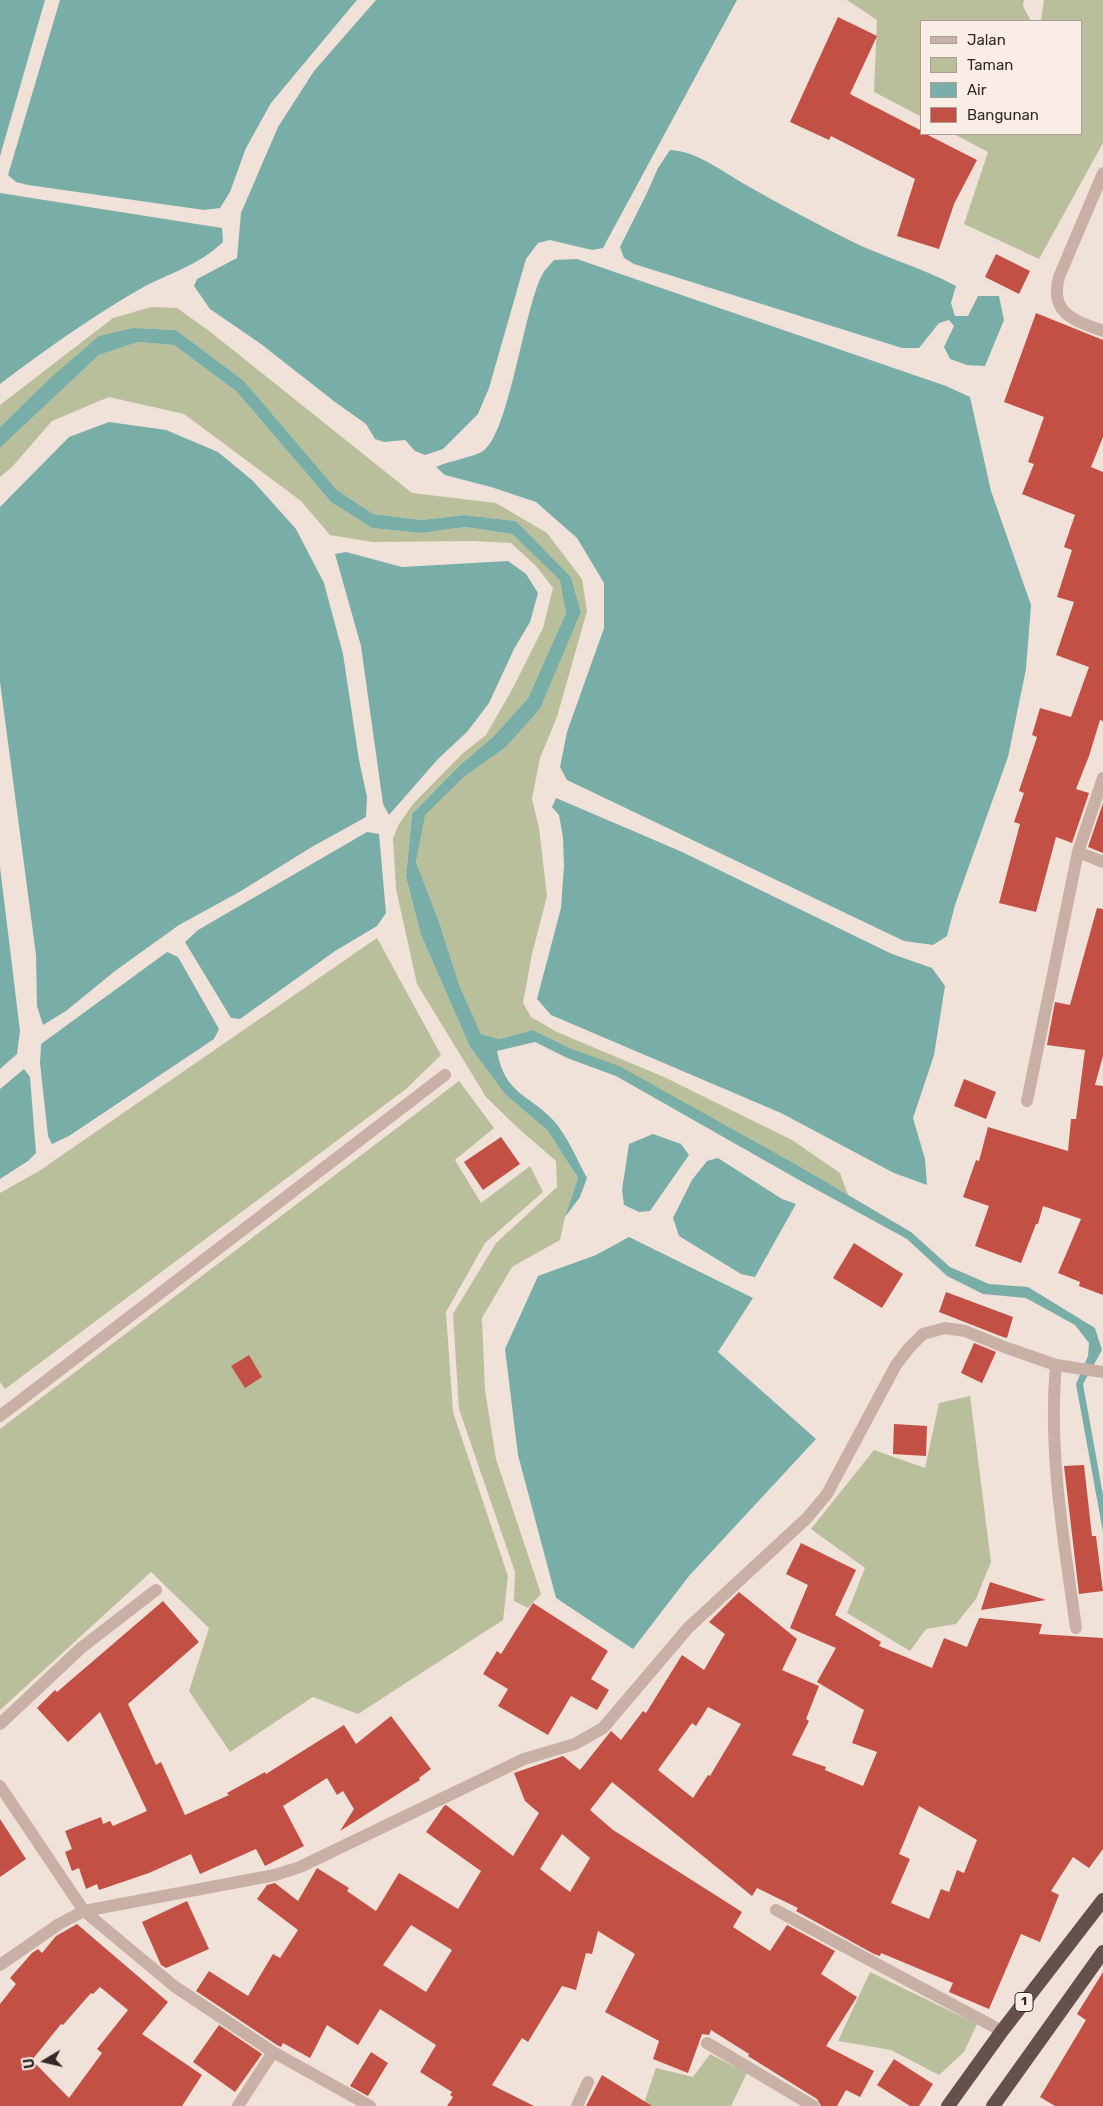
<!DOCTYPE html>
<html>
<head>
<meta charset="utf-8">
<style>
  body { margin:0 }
  #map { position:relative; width:1103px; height:2106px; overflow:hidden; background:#f1e2d9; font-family:Rubik,sans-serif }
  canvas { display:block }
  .legend { position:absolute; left:920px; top:20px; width:162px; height:115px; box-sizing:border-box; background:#f9ede6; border:1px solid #aa9f9a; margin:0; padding:6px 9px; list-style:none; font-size:15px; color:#342927 }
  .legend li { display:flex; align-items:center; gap:10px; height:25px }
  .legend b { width:25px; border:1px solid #aa9f9a }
  .north { position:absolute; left:20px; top:2036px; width:50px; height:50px; -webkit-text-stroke:4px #f9ede6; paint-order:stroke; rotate:261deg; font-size:14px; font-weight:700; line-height:20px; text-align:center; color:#342927 }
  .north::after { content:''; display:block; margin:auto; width:18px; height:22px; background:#342927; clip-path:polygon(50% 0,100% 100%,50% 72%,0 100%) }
</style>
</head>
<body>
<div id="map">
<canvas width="1103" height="2106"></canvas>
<ul class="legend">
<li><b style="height:6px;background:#c8b0a6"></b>Jalan</li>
<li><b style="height:14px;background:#b8bf9a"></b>Taman</li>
<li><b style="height:14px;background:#79ada7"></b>Air</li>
<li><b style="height:14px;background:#c35045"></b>Bangunan</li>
</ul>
<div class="north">U</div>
</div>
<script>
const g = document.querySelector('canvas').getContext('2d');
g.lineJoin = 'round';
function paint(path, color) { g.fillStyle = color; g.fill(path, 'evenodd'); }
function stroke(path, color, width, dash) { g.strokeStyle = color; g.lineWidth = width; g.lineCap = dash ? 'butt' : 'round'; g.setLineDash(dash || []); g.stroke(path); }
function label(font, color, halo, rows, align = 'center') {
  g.font = font + ' Rubik,sans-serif'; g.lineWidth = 4; g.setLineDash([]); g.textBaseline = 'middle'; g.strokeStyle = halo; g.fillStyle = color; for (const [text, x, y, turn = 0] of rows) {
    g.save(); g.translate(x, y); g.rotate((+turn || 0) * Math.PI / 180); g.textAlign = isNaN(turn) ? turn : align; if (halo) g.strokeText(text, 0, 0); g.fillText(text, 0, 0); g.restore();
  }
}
paint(new Path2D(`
  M847 0H1024L1023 6 1031 21H922V117L874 92 877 20Z
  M1044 0H1103V143L1039 259 964 224 988 152 954 134H1082V21H1041Z
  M151 307 177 308 208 330 412 493 496 503 547 533 582 579 587 611 557 717 540 758 532 799 539 828 547 896 532 954 523 1003 531 1017 557 1032 664 1077 792 1140 840 1173 848 1195 804 1169 533 1030 499 1039 481 1034 460 987 438 919 416 862 424 815 464 777 506 747 540 709 581 612 571 577 516 521 464 515 421 520 373 514 337 490 244 381 176 330 134 328 47 381 0 427V405L113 318Z
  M138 342 174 345 237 392 331 502 372 528 421 533 465 527 512 534 561 580 566 613 528 698 494 736 460 765 412 814 406 877 421 935 470 1047 505 1094 548 1131 578 1178 565 1217 560 1240 512 1267 482 1318 485 1390 496 1459 541 1594 528 1608 514 1601 515 1572 459 1409 453 1314 496 1243 557 1187 556 1161 519 1129 486 1097 417 984 396 889 393 838 399 824 413 804 462 754 486 735 514 686 543 628 553 588 536 566 511 543 474 541 372 542 330 535 301 501 184 414 109 397 52 421 12 467 0 477V448L99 355Z
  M377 938 441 1055 406 1089 5 1389 0 1382V1193L39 1171Z
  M459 1081 494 1128 455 1160 481 1203 530 1166 543 1192 485 1243 446 1312 453 1412 508 1576 503 1620 358 1714 313 1697 230 1752 189 1691 209 1628 151 1572 0 1710V1429Z
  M970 1396 991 1562 976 1599 956 1624 926 1629 910 1651 847 1613 865 1568 811 1529 874 1450 925 1468 939 1403Z
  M870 1972 977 2024 964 2052 939 2075 891 2050 838 2041Z
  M710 2054 747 2073 731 2106H643L656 2068 693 2077Z`), '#b8bf9a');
paint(new Path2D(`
  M0 0H45L0 156Z
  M60 0H357L271 103 246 148 230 192 220 208 204 210 28 185 16 182 8 175Z
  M376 0H737L603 248 592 250 550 240 538 243 526 259 489 388 478 414 443 449 425 455 415 451 405 440 384 442 375 439 366 424 335 402 261 344 210 309 194 286 197 279 237 258 241 213 278 127 314 71Z
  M670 150C697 151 723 172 746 185 779 204 813 222 847 239 882 257 921 267 956 286L951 303 955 316H968L978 296H999L1004 320 985 366 967 365 950 359 944 347 954 326 949 320 939 323 919 348H902L634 264 624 258 620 247 646 195 658 168Z
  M0 193 222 228 223 242C198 266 169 273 140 289 91 317 45 350 0 384Z
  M577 259 946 386 970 397 991 491 1031 605 1026 669 1008 757 955 905 947 936 933 945 904 941 567 780 560 767 567 732 604 628V583L577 538 536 502 491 487 445 475 436 467C449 461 474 457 483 451 509 434 524 309 542 275 545 269 550 265 554 260Z
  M134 328 176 330 244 381 337 490 373 514 421 520 464 515 516 521 571 577 581 612 540 709 506 747 464 777 425 815 416 862 438 919 460 987 481 1034 499 1039 533 1030 569 1048 619 1066 804 1169 911 1232 950 1267 989 1284 1028 1287 1095 1328 1102 1350 1083 1384 1103 1495V1532L1076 1384 1088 1356 1089 1343 1075 1325 1026 1298 983 1294 947 1276 907 1239 799 1180 616 1076 567 1058 535 1042 497 1051C505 1095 529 1094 554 1121 568 1137 577 1160 587 1178L580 1197 565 1217 578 1178 548 1131 505 1094 470 1047 421 935 406 877 412 814 460 765 494 736 528 698 566 613 560 580 512 534 465 527 421 533 372 528 331 502 237 392 174 345 138 342 99 355 0 448V427L47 381 99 336Z
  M109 422 166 430 218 452 253 481 296 529 324 583 343 654 359 760 367 797 366 817 310 848 241 891 179 925 115 971 66 1011 43 1025 37 1006 36 955 0 682V507L69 437Z
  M346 552 402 567 508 561 526 574 538 593 530 622 514 649 489 703 467 732 438 759 389 815 383 804 361 646 335 554Z
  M556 798 680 851 892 954 932 968 945 986 934 1055 913 1118 925 1159 927 1185 894 1173 781 1113 551 1015 537 999 561 908 564 866 563 837 559 815 552 807Z
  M367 832 379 834 386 913 377 926 335 951 240 1019 231 1018 185 942 198 930Z
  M0 867 20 1031 17 1054 0 1069Z
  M167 952 178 957 219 1029 214 1039 69 1136 52 1144 48 1136 40 1063 41 1044Z
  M24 1069 30 1077 36 1153 28 1161 0 1179V1089Z
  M653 1134 681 1144 689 1155 650 1211 639 1212 624 1205 622 1190 629 1144Z
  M718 1158 782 1199 796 1204 755 1277 741 1274 679 1236 673 1218 692 1180 707 1161Z
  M629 1237 753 1298 718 1352 816 1439 689 1576 633 1649 556 1598 518 1455 505 1349 538 1276 596 1255Z`), '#79ada7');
paint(new Path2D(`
  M838 17 877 36 850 94 922 131V134H926L977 160 954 204 939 249 897 236 915 179 831 136 829 140 790 122Z
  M996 254 1030 271 1019 294 985 277Z
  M1036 313 1103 340V437L1091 467 1103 472V721L1100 720 1089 756 1076 789 1089 793 1072 843 1056 837 1036 912 999 903 1020 824 1014 822 1024 793 1019 791 1037 737 1032 735 1040 708 1071 717 1089 667 1056 655 1074 602 1057 597 1072 550 1064 547 1075 515 1022 494 1034 464 1028 462 1044 417 1004 402Z
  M1103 803V853L1088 847Z
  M1097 908 1103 909V1056L1095 1085 1103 1086V1295L1079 1286 1080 1282 1058 1273 1081 1219 1043 1206 1038 1224H1036L1021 1263 975 1246 989 1206 963 1197 976 1160 979 1161 988 1127 1068 1151 1071 1119H1076L1085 1050 1047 1045 1055 1002 1070 1005Z
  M964 1079 996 1092 986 1119 954 1106Z
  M501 1137 520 1164 483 1190 464 1162Z
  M854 1243 903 1274 882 1308 833 1278Z
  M946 1292 1013 1317 1007 1338 1003 1337 939 1312Z
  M974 1343 996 1352 982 1383 961 1373Z
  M249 1355 262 1377 245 1388 231 1366Z
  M894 1424 927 1426 926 1456 893 1454Z
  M1084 1465 1092 1536H1096L1103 1591 1079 1594 1064 1466Z
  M801 1543 856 1570 835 1615 881 1642 879 1646 932 1668 944 1638 967 1647 979 1618 1042 1624 1039 1634 1103 1638V1849L1089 1868 1073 1857 1051 1891 1059 1895 1040 1942 1021 1934 989 2009 949 1992 953 1983 881 1953 880 1956 874 1954 796 1911 798 1908 757 1888 752 1896 612 1782 590 1810 613 1830 742 1912 733 1927 770 1951 787 1925 835 1951 821 1974 857 1997 826 2046 874 2071 860 2097 846 2090 837 2106H821L817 2099 748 2056 749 2054 711 2030 709 2035 702 2034 688 2073 653 2059 659 2041 605 2012 635 1954 598 1931 592 1954 586 1953 576 1990 562 1986 528 2042 522 2038 492 2085 534 2106H447L453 2097 450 2095 452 2092 420 2072 436 2045 380 2009 358 2045 327 2025 310 2058 283 2043 281 2047 277 2045 196 1991 209 1971 248 1996 273 1954 280 1958 298 1930 257 1899 267 1885 275 1883 298 1901 317 1868 349 1888 347 1891 376 1911 399 1873 458 1909 481 1871 426 1832 444 1806 446 1805 513 1856 539 1813 525 1801 514 1773 563 1756 580 1770 611 1731 621 1740 643 1711 646 1713 682 1655 704 1670 725 1634 709 1622 739 1592 797 1639 782 1670 819 1686 806 1719 809 1721 792 1755 826 1767 825 1770 863 1786 877 1752 852 1743 864 1710 817 1682 836 1648 790 1628 808 1585 786 1574ZM708 1707 741 1724 710 1776 708 1775 693 1798 658 1770 692 1723 696 1726ZM919 1806 977 1840 964 1873 957 1870 949 1892 941 1889 929 1919 891 1903 910 1859 899 1854ZM562 1834 590 1858 570 1892 540 1869ZM411 1925 452 1950 426 1992 383 1965Z
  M990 1582 1046 1600 981 1610Z
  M163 1601 199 1642 128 1704 156 1765 161 1762 185 1815 229 1795 227 1793 265 1772 266 1774 344 1725 356 1744 391 1716 431 1769 419 1778 420 1780 340 1831 354 1809 343 1791 337 1795 327 1778 283 1806 304 1846 265 1866 256 1849 200 1874 191 1854 149 1873 99 1890 97 1884 86 1889 79 1868 72 1871 65 1852 72 1849 65 1831 101 1817 103 1824 110 1821 113 1826 147 1811 100 1712 68 1742 37 1708 55 1690 57 1692Z
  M533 1603 608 1651 591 1679 609 1690 597 1710 571 1696 548 1735 498 1706 508 1689 483 1674 497 1651 501 1654Z
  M0 1819 26 1859 0 1877Z
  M187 1901 209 1949 166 1968 161 1965 142 1922Z
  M77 1924 168 2002 142 2034 202 2075 182 2106H0V2004L16 1984 10 1978 32 1953 38 1949 42 1953 56 1936ZM100 1987 128 2010 97 2049 102 2053 69 2098 32 2060 61 2024 63 2025 91 1993 93 1994Z
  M1103 1972V2106H1055L1040 2097 1086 2020 1077 2014Z
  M219 2025 262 2054 235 2092 193 2062Z
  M371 2052 388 2063 368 2096 350 2086Z
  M894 2059 933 2084 919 2106H910L877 2085Z
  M602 2075 652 2106H586Z`), '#c35045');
stroke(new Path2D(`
  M1103 173 1059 277C1049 314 1074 320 1103 331
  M1078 852 1103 862
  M1027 1101 1078 852 1103 778
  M1056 1365C1048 1452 1064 1542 1076 1628
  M0 1416 445 1075
  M0 1724 81 1648 156 1590
  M0 1786 84 1911 174 1986 273 2052 370 2106
  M776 1910 1002 2031
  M0 1965 59 1924 84 1911 275 1875 300 1867 524 1759 575 1744 603 1728 688 1628 807 1518 827 1494 896 1365 909 1348 923 1334 945 1328 965 1331 1007 1348 1056 1365 1103 1372
  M707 2043 813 2106
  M238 2106 273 2052
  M577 2106 588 2082`), '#c8b0a6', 12);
stroke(new Path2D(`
  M948 2106 1002 2031 1103 1900
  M993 2106 1103 1952`), '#66504b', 14);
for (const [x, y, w] of [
  [1024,2002,18]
]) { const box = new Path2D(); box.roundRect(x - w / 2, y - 9.5, w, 19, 4); g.fillStyle = '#f9ede6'; g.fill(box); stroke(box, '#342927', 1); }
label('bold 12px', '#342927', null, [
  ["1",1024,2002]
]);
</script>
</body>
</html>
